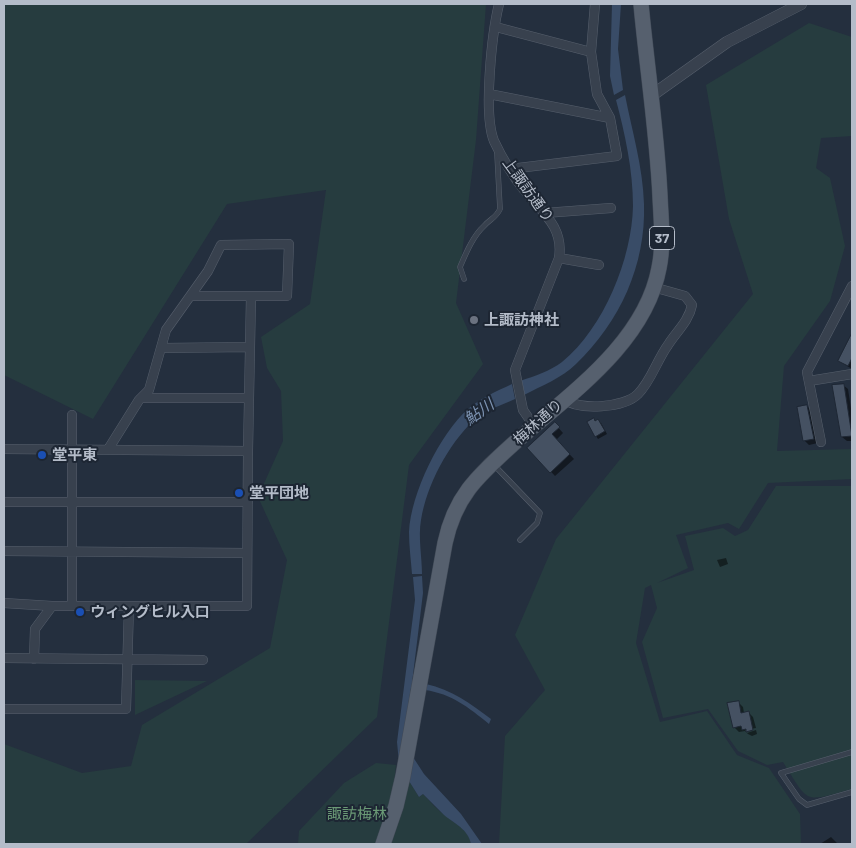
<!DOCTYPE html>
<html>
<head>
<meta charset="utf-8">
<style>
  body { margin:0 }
  #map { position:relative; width:856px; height:848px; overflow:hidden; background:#242f3e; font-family:Barlow,sans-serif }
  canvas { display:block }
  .frame { position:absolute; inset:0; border:5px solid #b4bcc9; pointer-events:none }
</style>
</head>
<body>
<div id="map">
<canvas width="856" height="848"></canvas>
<div class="frame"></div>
</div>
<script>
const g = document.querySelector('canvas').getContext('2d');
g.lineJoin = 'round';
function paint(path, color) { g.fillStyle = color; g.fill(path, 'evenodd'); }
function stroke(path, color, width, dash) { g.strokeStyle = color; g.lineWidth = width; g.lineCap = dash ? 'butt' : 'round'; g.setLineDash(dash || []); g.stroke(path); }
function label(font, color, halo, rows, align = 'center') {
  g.font = font + ' Barlow,"Noto Sans JP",sans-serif'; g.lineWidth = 4; g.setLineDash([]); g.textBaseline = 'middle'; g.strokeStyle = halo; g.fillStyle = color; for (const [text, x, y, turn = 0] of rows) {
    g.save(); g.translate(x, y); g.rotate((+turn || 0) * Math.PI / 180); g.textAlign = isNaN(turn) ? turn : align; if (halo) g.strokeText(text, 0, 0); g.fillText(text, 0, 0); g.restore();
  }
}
paint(new Path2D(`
  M4 4H486L476 140 456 303 483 364 409 465 377 717 246 844H4V744L82 773 131 766 142 725 270 648 287 560 258 497 283 441 281 391 267 368 261 337 310 304 326 190 227 204 93 419 4 375Z
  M809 23 852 37V136L821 138 816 168 830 178 845 246 830 301 784 366 777 451 852 449V479L768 483 739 529 728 523 676 535 688 568 657 583 694 570 685 536 723 528 735 536 748 530 776 486H852V789C803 802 810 805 783 762L767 765 738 751 708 709 663 718 642 642 657 608 651 585 645 588 636 643 660 722 707 711 737 755 769 768 800 814 801 844H499L505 736 545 690 515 635 556 539 753 294 729 219 706 85Z
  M135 680 207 681 135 715Z
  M376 763 396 765 393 793 378 844H298L299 831 344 783Z
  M409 781 419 797 423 794C430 801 437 810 446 816 456 825 469 829 471 844H390Z`), '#263c3f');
paint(new Path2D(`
  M612 4H621L618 49 623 90 614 95 610 76Z
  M625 95C632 131 643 167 644 204 646 265 620 322 576 364 562 378 541 386 524 395L520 381C535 376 550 371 562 362 604 328 632 258 633 206 633 170 625 134 616 100Z
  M512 384 515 399C502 405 485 410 474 420 448 445 427 484 421 520 418 537 422 557 422 574H412C411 561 409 546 409 532 411 493 440 434 468 409 481 398 497 391 512 384Z
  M422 576 423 593 412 683 414 684 411 688 399 763 397 742 415 600 413 577Z
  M426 684C452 690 470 703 491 719L489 724C468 707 452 694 425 690Z
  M413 757 424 774 461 814 482 844H471C468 829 455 824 444 815 437 808 430 801 423 794L419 797 409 781Z`), '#394c67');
paint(new Path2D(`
  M852 335V369L839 361Z
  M843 385 848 389 852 415V441H847L842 437Z
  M807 406 811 411 818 443 809 445 804 440Z
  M594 420 601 423 607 434 598 439 596 436Z
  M555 424 563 433 556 440 574 459 555 476 529 448Z
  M726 558 728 564 720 567 717 560Z
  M738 702 743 707 744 713 748 712 753 717 756 728 745 730 747 733 756 730 757 734 752 736 748 734 745 731 739 732 734 727Z
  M831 837 838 844H820Z`), '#0007');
const building = new Path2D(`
  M852 333V358L848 366 838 361Z
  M844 384 852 436 841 437 832 385Z
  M807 405 814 439 803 441 797 407Z
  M594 418 595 421 598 419 605 431 595 437 587 422Z
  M555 422 560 427 552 434 570 454 550 473 527 448Z
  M739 701 741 713 749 711 753 730 746 732V729L742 730 741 726 733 728 727 703Z`);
paint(building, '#455162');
stroke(building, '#1f2835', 1);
const service = new Path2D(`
  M464 279 460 267C466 253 473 236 484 226 490 219 496 218 500 209L497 153
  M495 466 540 513 537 523 520 540
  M852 752 781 773 799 799 807 805 852 792`);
const minor = new Path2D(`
  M499 4C492 33 483 114 494 141 502 158 513 176 524 190 542 212 564 227 559 258L515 370 523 410 534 426
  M496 27 591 52 597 94 610 118
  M591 52 595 4
  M489 94 610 118 617 156 510 169
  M545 213 611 208
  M559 258 599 265
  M162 348 250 347
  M809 381 852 374
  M141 398H249
  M564 399C579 411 624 408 638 394 651 381 657 360 668 345 676 332 689 321 692 305L685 296 653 287
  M821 442 807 372 852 286
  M109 448 139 400 149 390 166 330 208 271 221 245 289 244 287 296H191
  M4 449 248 451 247 606H52L4 603
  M248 451 251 296
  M4 502H248
  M4 551 247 553
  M72 606V415
  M4 658 203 660
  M34 659 35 629 52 606
  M4 709H126L129 606`);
const tertiary = new Path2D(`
  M651 96 727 42 801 4`);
const primary = new Path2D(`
  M383 844 396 806 403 776 445 543C455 496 478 476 512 445 567 396 645 344 659 268 664 244 661 220 660 196 657 132 647 68 641 4`);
stroke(service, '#565f6c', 5.5);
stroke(minor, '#565f6c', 10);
stroke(tertiary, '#565f6c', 12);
stroke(primary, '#414a57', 16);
stroke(service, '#38414e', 4.5);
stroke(minor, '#38414e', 9);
stroke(tertiary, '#38414e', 11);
stroke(primary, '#56606e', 15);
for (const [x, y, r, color] of [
  [474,320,5,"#6b7280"],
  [42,455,5,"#1a4fb4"],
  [239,493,5,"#1a4fb4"],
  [80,612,5,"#1a4fb4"]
]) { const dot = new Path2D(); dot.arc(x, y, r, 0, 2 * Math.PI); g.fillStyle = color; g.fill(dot); stroke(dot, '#1d2633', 2); }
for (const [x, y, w] of [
  [662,238,25]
]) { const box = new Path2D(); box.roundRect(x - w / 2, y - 11.5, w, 23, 4); g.fillStyle = '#1d2633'; g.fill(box); stroke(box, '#b4bcc9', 1); }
label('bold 14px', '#b4bcc9', null, [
  ["37",662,238]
]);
label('15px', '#b4bcc9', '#1d2633', [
  ["上諏訪通り",528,190,54],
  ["梅林通り",538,422,-42]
]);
label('bold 15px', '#b4bcc9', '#1d2633', [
  ["上諏訪神社",484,320],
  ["堂平東",52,455],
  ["堂平団地",249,493],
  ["ウィングヒル入口",90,612]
], 'left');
label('15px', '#6b9a76', '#1d2633', [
  ["諏訪梅林",357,814]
]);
label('italic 16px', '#7c92b1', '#1d2633', [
  ["鮎川",479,412,-35]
]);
</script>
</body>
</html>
